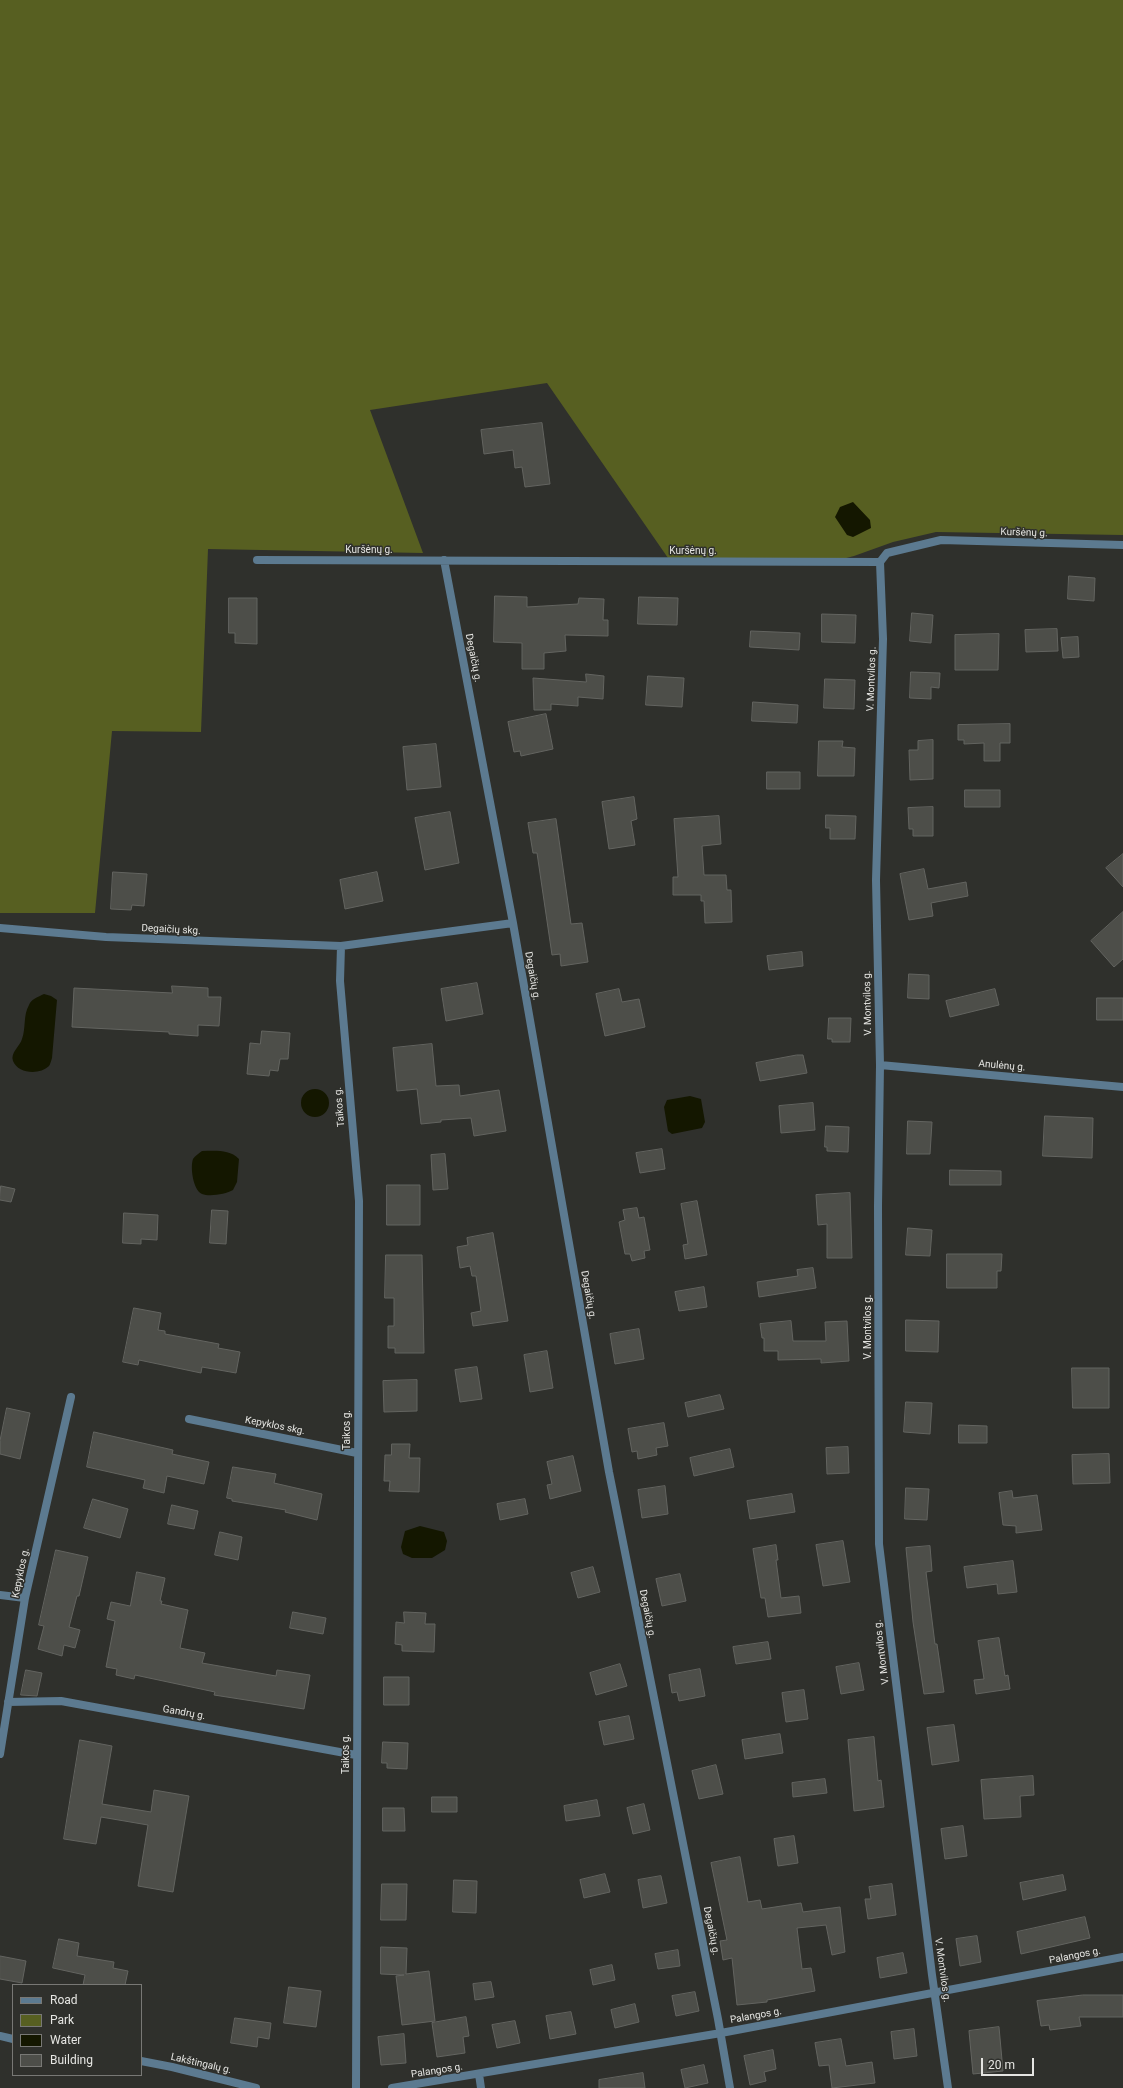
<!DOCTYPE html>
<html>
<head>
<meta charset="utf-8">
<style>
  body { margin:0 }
  #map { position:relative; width:1123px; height:2088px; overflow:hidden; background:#2f302c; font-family:Roboto,sans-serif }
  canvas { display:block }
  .legend { position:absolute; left:12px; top:1984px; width:130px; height:92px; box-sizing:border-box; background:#2f302c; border:1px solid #787875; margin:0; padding:5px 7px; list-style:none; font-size:12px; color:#e5e5e2 }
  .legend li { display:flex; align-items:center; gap:8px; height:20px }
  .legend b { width:20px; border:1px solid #787875 }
  .scale { position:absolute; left:981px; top:2058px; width:53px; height:18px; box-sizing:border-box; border:2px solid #e5e5e2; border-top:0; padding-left:5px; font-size:12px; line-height:14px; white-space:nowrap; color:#e5e5e2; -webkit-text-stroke:3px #2f302c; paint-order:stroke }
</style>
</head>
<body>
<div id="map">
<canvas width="1123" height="2088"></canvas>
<ul class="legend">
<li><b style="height:5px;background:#5c7a90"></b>Road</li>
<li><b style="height:11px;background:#575f21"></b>Park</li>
<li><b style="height:11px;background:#141700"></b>Water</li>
<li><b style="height:11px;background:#4d4e49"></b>Building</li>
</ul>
<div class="scale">20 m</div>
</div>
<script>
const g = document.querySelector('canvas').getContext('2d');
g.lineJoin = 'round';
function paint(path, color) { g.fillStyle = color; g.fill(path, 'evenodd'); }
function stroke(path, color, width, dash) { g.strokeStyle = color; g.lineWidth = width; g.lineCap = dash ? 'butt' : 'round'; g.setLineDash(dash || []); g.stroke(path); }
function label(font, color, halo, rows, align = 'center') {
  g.font = font + ' Roboto,sans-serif'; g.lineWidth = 3; g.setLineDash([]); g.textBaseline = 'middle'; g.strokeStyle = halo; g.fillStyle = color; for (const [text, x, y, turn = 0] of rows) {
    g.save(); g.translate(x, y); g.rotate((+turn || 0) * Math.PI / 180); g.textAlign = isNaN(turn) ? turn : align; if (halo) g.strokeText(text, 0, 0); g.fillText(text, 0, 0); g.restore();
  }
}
paint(new Path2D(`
  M0 0H1123V535L936 532 893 542 854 556 831 562 668 558 547 383 370 410 423 553 208 549 201 732 112 731 95 913H0Z`), '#575f21');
paint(new Path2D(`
  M853 502 870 520 871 528 853 537 847 535 835 517 840 507Z
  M44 994 51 996 57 1000 52 1058C51 1061 50 1065 49 1066 40 1075 18 1074 13 1061 10 1053 20 1046 22 1039 26 1028 23 1015 29 1005 31 999 38 997 44 994Z
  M301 1103a14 14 0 1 1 28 0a14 14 0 1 1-28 0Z
  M690 1096 701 1099 705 1122 702 1128 672 1134 668 1131 664 1107 667 1100Z
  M202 1151C215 1151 229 1149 239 1159L237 1182 233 1190C226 1194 210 1197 202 1194 193 1190 190 1167 193 1159 195 1156 199 1153 202 1151Z
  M420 1526 444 1532 447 1541 445 1550 432 1558H412L403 1554 401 1547 405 1531Z`), '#141700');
const building = new Path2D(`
  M542 423 550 484 525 487 522 467 515 468 513 450 484 454 481 430Z
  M1069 576 1095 578 1094 601 1068 599Z
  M495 596 527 597V607L578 604 579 598 604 599 603 620H608V636L565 635 566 651 544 653V669H522V643L494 642Z
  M639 597 678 598 677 625 638 624Z
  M229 598H257V644L235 643V633H229Z
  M912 613 933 615 931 643 910 641Z
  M822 614 856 615 855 643 822 642Z
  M1057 629 1058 651 1026 652 1025 630Z
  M751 631 800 633 799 650 750 647Z
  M999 634 998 670H955V635Z
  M1078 637 1079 657 1063 658 1061 638Z
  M911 672 940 673 939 688 931 687V699L910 698Z
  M586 674 604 676 603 699 578 697V706L551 704V710H534L533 678 586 682Z
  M648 676 684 678 682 707 646 705Z
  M825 679 855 680 854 709 824 708Z
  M753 702 798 705 797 723 752 721Z
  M546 714 553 749 521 756 520 751 514 752 508 722Z
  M1010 724V743H1000V761H984V743L964 744V740H958V725Z
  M933 740V779L910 780 909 750H918V741Z
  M819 741H843L842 747 855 748 854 776H818Z
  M436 744 441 787 407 790 403 747Z
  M767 772H800V789H767Z
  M965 790H1000V807H965Z
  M634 797 637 819 631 821 635 845 609 849 602 802Z
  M933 807V836H913V829H909L908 808Z
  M450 812 459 863 425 870 415 818Z
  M826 815 856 816 855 839H830V828H826Z
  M719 816 721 844 702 846 704 875H726L727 890H731L732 922 705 923 704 901H701V895H673V877H678L674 819Z
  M556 819 571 924 582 923 588 962 561 966 560 954 552 955 537 853H533L528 823Z
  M1123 854V887L1106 868Z
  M924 869 928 889 966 882 968 896 931 903 933 916 909 920 900 874Z
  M113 872 147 874 144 906 132 905 131 910 111 909Z
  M377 872 383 901 345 909 340 880Z
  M1123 912V959L1114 967 1091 941Z
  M802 952 803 966 769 970 767 956Z
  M909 974 929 975V999L908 998Z
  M477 983 483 1014 446 1021 441 989Z
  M172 986 208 988V997H221L219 1026 198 1025V1036L169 1034V1032L72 1027 74 988 172 993Z
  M619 989 622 1002 639 999 645 1027 605 1036 596 994Z
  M995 989 999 1005 950 1017 946 1001Z
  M1097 998H1123V1020H1097Z
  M829 1018H851L850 1042H832V1039H828Z
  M262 1031 290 1033 288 1059H280L278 1071 270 1070 269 1076 247 1074 250 1043 260 1044Z
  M432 1044 436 1086 459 1085 460 1096 499 1090 506 1131 474 1136 471 1118 441 1120V1122L421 1124 417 1089 397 1091 393 1048Z
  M797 1055H803L807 1073 760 1081 756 1063Z
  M813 1103 815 1130 781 1133 779 1106Z
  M1045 1116 1093 1118 1092 1158 1043 1156Z
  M908 1121 932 1122 930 1154H907Z
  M826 1126 849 1127 848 1152 827 1151V1147H825Z
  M662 1149 665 1169 640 1173 636 1153Z
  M445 1154 448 1189 433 1190 431 1155Z
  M950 1170 1001 1171V1185H950Z
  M387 1185H420V1225H387Z
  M1 1186 15 1189 11 1202 0 1200Z
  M850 1193 852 1258H827V1224L818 1225 816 1195Z
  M697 1201 707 1255 685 1259 683 1245 688 1244 681 1204Z
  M637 1208 639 1218 644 1217 650 1250 644 1251 645 1258 632 1261 630 1254H625L619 1222 625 1220 623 1210Z
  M212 1210 228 1211 226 1244 210 1243Z
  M124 1213 158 1215 157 1240 141 1239V1244L123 1243Z
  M908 1228 932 1230 930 1256 906 1255Z
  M493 1233 508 1321 473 1326 471 1313 481 1311 476 1276H472L470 1266 460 1268 457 1247 468 1245 467 1238Z
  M947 1254H1002L1001 1271H997V1288H947Z
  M386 1255H422L424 1353H395V1348H388V1326H394V1298H385Z
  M813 1268 816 1288 759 1297 757 1282 798 1276 797 1270Z
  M704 1287 707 1307 679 1311 675 1292Z
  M134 1308 161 1313 158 1330 165 1331V1334L219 1344 218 1348 240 1352 236 1373 202 1367 201 1373 139 1360 138 1365 123 1362Z
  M906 1320 939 1321 938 1352 906 1351Z
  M791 1321 793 1341H826L825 1322 847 1321 849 1361 821 1363V1359L778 1360V1351H764V1338H762L760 1324Z
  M639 1329 644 1359 615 1364 610 1334Z
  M547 1351 553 1388 530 1392 524 1355Z
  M477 1367 482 1399 460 1402 455 1370Z
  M1072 1368H1109V1408H1073Z
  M417 1380V1411L384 1412 383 1381Z
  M720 1395 724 1409 688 1417 685 1403Z
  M906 1402 932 1403 930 1434 904 1432Z
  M7 1408 30 1413 20 1459 0 1454V1441Z
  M664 1423 668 1446 656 1448 657 1455 638 1459 637 1451 632 1452 628 1429Z
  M959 1425 987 1426V1443H959Z
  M94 1432 173 1450 172 1454 209 1462 204 1484 167 1476 164 1493 143 1488 145 1480 87 1467Z
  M392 1444H410L409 1458H420L419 1492 389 1491 390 1481H384L385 1455H391Z
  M848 1447 849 1473 827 1474 826 1448Z
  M730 1449 734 1467 694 1476 690 1458Z
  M1109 1454 1110 1483 1073 1484 1072 1455Z
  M573 1456 581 1491 550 1499 547 1485 552 1484 547 1462Z
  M233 1467 276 1474 274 1483 322 1494 317 1520 285 1512 286 1510 232 1501V1499L227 1498Z
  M665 1486 668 1514 642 1518 638 1490Z
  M906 1488 929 1489 927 1520 905 1519Z
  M1012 1491 1013 1498 1037 1495 1042 1530 1016 1533V1526L1003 1525 999 1493Z
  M792 1494 795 1512 750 1519 747 1501Z
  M93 1499 128 1509 120 1538 84 1528Z
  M525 1499 528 1514 500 1520 497 1504Z
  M172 1505 198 1511 194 1529 168 1524Z
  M220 1532 242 1537 238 1560 215 1555Z
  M843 1541 850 1582 823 1586 816 1545Z
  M776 1545 778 1560H776L781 1598 799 1596 801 1613 768 1617 765 1598H761L753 1549Z
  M930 1546 932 1571 926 1572 935 1644H937L944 1692 924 1694 913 1622 906 1548Z
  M56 1550 88 1557 79 1596H77L69 1627 80 1630 75 1648 64 1645 62 1656 38 1649 44 1626 39 1625Z
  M1013 1561 1017 1592 998 1594 997 1584 967 1588 964 1567Z
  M593 1567 600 1592 578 1598 571 1573Z
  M137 1572 165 1578 160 1601H162L161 1604 188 1610 180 1648 205 1653 202 1663 276 1676 277 1670 310 1675 304 1709 214 1695 215 1692 135 1675 134 1679 116 1675 117 1669 106 1667 115 1621 107 1619 111 1602 130 1606Z
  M680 1574 686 1601 662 1606 656 1579Z
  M293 1612 326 1618 323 1634 290 1628Z
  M404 1612 426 1613 425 1624H435L434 1652 402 1651V1645L395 1644 396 1622 404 1623Z
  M999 1638 1005 1676 1008 1675 1010 1689 976 1694 974 1680 984 1679 978 1641Z
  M768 1642 771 1659 736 1664 733 1647Z
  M859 1663 864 1690 841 1694 836 1667Z
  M620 1664 627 1686 596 1695 590 1673Z
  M700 1669 705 1696 679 1701 677 1692 672 1693 669 1675Z
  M26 1670 42 1673 37 1696 21 1695Z
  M384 1677H409V1705H384Z
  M804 1690 808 1719 786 1722 782 1693Z
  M629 1716 634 1739 604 1745 599 1722Z
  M954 1725 959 1761 932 1765 927 1728Z
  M780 1734 783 1753 745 1759 742 1740Z
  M874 1737 878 1781 881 1780 884 1807 854 1811 848 1740Z
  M80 1740 112 1746 102 1804 151 1812 154 1790 189 1796 173 1892 138 1886 148 1825 101 1817 96 1844 64 1839Z
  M383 1742 408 1743 407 1769 387 1768V1763H382Z
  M716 1765 723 1794 699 1799 692 1771Z
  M1033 1776 1034 1795 1020 1796 1021 1817 984 1819 981 1780Z
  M825 1779 827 1793 793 1797 792 1783Z
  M432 1797H457V1812H432Z
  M597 1800 600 1816 566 1821 564 1806Z
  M644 1804 650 1830 633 1834 627 1808Z
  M383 1808H404L405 1831H383Z
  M963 1826 967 1856 945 1859 941 1829Z
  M794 1836 798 1863 778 1866 774 1839Z
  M740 1857 748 1902 760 1900 762 1909 801 1903 803 1912 840 1907 845 1952 832 1955 826 1925 797 1928 802 1969 811 1968 815 1991 767 2000V2002L737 2005 732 1958 723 1960 720 1941 727 1940 711 1863Z
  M605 1874 610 1892 584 1898 580 1880Z
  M1063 1875 1066 1890 1023 1900 1020 1883Z
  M661 1876 667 1903 643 1908 638 1880Z
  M454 1880 477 1881 476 1913 453 1912Z
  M382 1884H407L406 1920H381Z
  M892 1884 896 1915 868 1919 865 1899H871L869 1887Z
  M1085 1917 1090 1938 1021 1954 1017 1932Z
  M977 1936 981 1962 960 1966 956 1939Z
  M59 1939 79 1943 77 1956 114 1962 113 1968 128 1971 125 1985H83L85 1975 53 1968Z
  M381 1947 407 1948 406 1974 429 1971 435 2021 402 2025 396 1976 404 1975 381 1974Z
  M678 1950 680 1966 658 1969 655 1954Z
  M903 1953 907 1973 880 1978 877 1958Z
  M0 1956 26 1961 22 1983 0 1979Z
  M612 1965 615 1980 593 1985 590 1970Z
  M491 1982 494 1997 475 2000 473 1984Z
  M289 1987 321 1991 316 2027 284 2023Z
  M695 1992 699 2011 676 2016 672 1996Z
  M1083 1995H1123V2017H1079L1081 2026 1050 2030 1049 2025 1041 2026 1037 2001Z
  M635 2004 639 2022 615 2028 611 2010Z
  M571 2012 576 2034 550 2039 546 2016Z
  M466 2017 469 2036 463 2037 465 2053 437 2057 432 2023Z
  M235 2018 271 2023 269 2039 258 2037 257 2047 231 2043Z
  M515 2021 520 2043 497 2048 492 2025Z
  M999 2027 1003 2071 973 2074 969 2031Z
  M914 2029 917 2056 894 2059 891 2032Z
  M404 2034 406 2063 381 2065 378 2037Z
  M841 2039 846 2066 872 2062 875 2083 832 2088 829 2065 819 2066 815 2043Z
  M773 2050 776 2069 764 2072 766 2081 750 2085 744 2056Z
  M704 2065 708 2083 685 2088 681 2070Z
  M643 2073 645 2088H599V2080Z`);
paint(building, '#4d4e49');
stroke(building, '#636460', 1);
stroke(new Path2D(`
  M257 560 880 562 887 553 941 540 1123 545
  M444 560 513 923 609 1472 718 2019 730 2088
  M880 562 883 639 876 880 880 1065 878 1206 879 1544 932 1975 948 2088
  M0 928 106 937 341 946
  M880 1065 1123 1087
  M189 1419 357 1453
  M0 1595 25 1598
  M8 1702 61 1701 356 1755
  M0 1754 25 1598 71 1397
  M0 2036 13 2039
  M141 2061 172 2067 256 2088
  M479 2074 481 2088
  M356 2088 359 1201 340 981 341 946 513 923
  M392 2088 721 2033 1123 1957`), '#5c7a90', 8);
label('10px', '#e5e5e2', '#2f302c', [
  ["Kuršėnų g.",1024,533,2],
  ["Kuršėnų g.",369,550],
  ["Kuršėnų g.",693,551],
  ["Degaičių g.",473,658,79],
  ["V. Montvilos g.",872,679,-88],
  ["Degaičių skg.",171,930,3],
  ["Degaičių g.",532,976,80],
  ["V. Montvilos g.",868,1003,-91],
  ["Anulėnų g.",1002,1066,5],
  ["Taikos g.",340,1107,-95],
  ["Degaičių g.",588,1295,80],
  ["V. Montvilos g.",868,1327,-90],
  ["Kepyklos skg.",275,1426,11],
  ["Taikos g.",347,1430,-90],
  ["Kepyklos g.",21,1573,-78],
  ["Degaičių g.",647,1614,79],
  ["V. Montvilos g.",882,1652,-97],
  ["Gandrų g.",184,1713,10],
  ["Taikos g.",346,1754,-90],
  ["Degaičių g.",711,1931,79],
  ["Palangos g.",1075,1956,-11],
  ["V. Montvilos g.",942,1970,82],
  ["Palangos g.",756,2016,-10],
  ["Lakštingalų g.",201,2064,13],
  ["Palangos g.",437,2071,-9]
]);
</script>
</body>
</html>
